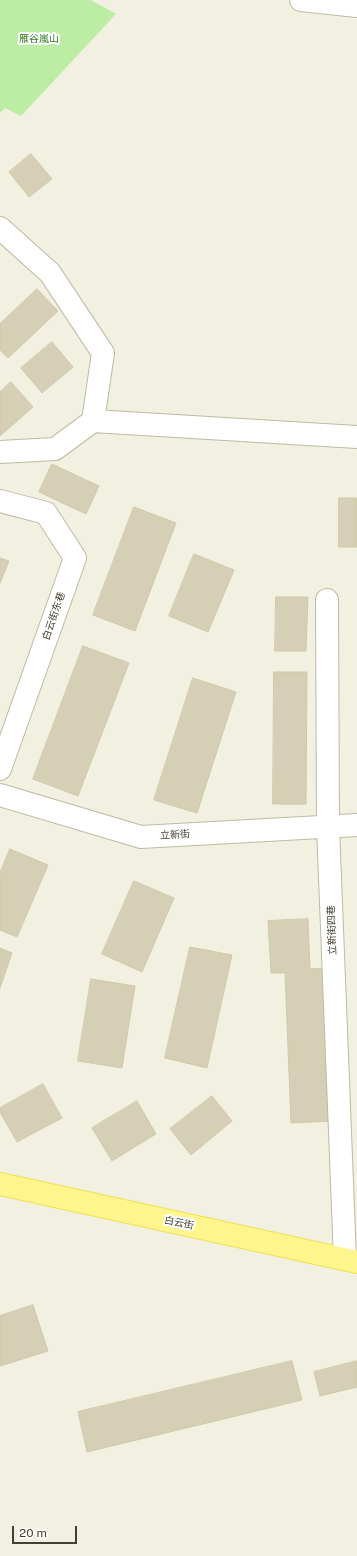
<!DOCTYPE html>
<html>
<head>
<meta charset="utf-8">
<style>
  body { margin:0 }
  #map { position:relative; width:357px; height:1556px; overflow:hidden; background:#f2f1e1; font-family:"Public Sans",sans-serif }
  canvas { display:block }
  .scale { position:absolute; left:12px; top:1526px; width:65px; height:18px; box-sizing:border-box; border:2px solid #444031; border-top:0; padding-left:5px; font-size:12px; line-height:14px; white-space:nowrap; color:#444031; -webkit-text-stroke:3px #fff; paint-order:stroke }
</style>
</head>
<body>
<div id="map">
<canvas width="357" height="1556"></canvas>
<div class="scale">20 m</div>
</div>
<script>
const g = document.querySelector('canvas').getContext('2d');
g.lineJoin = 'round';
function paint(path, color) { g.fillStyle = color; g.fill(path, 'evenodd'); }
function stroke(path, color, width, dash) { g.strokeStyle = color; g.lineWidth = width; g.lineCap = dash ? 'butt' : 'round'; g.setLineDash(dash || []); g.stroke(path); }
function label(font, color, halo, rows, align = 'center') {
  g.font = font + ' "Public Sans","Noto Sans SC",sans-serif'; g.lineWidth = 4; g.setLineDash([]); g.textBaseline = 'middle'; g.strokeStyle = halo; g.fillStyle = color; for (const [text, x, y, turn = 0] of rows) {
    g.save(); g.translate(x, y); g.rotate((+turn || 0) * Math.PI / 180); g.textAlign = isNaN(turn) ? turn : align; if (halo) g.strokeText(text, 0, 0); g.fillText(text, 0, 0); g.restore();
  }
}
paint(new Path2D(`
  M0 0H91L116 14 21 116 5 108 0 113Z`), '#bdeca4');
const building = new Path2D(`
  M31 154 52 179 29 197 9 172Z
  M37 289 58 311 8 358 0 350V324Z
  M52 342 73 367 42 393 21 368Z
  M11 382 33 407 0 436V392Z
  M52 464 99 486 86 514 39 492Z
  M339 498H357V547H339Z
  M134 507 176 523 135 631 93 615Z
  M194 554 234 570 208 632 169 616Z
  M0 558 9 561 0 583Z
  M276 597H308L306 651H275Z
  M83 646 129 663 78 796 33 779Z
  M274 672H307L306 804H273Z
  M193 678 236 692 197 813 154 800Z
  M10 849 48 865 17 937 0 930V873Z
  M134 881 174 898 142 972 102 954Z
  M308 919 310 969 327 968 334 1121 291 1123 285 973H271L268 921Z
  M190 947 232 955 207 1068 165 1058Z
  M0 948 12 953 0 988Z
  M91 979 135 986 122 1068 78 1061Z
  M43 1084 62 1118 17 1142 0 1112V1108Z
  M212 1096 232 1121 191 1155 170 1129Z
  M137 1101 156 1134 112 1161 92 1128Z
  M33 1305 48 1351 0 1366V1316Z
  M292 1361 302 1400 87 1452 78 1412Z
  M357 1361V1387L320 1396 314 1372Z`);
paint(building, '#d4cfb5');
stroke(building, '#d0c8a8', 1);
const minor = new Path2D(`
  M301 0 357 6
  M0 228 50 273 103 353 93 421 357 437
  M0 452 55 449 93 421
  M0 501 46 513 75 558 0 769
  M327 600 328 827 345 1259
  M0 795 141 837 357 825`);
const major = new Path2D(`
  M0 1184 357 1262`);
stroke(minor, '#bebaa3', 24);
stroke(major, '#eedf52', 24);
stroke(minor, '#fff', 22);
stroke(major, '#fff58d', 22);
label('10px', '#307a20', '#fff', [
  ["雁谷嵐山",39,39]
]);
label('10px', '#444031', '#fff', [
  ["白云街东巷",54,616,-71],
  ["立新街",175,835,-3],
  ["立新街四巷",332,930,-92],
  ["白云街",179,1223,12]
]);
</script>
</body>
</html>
